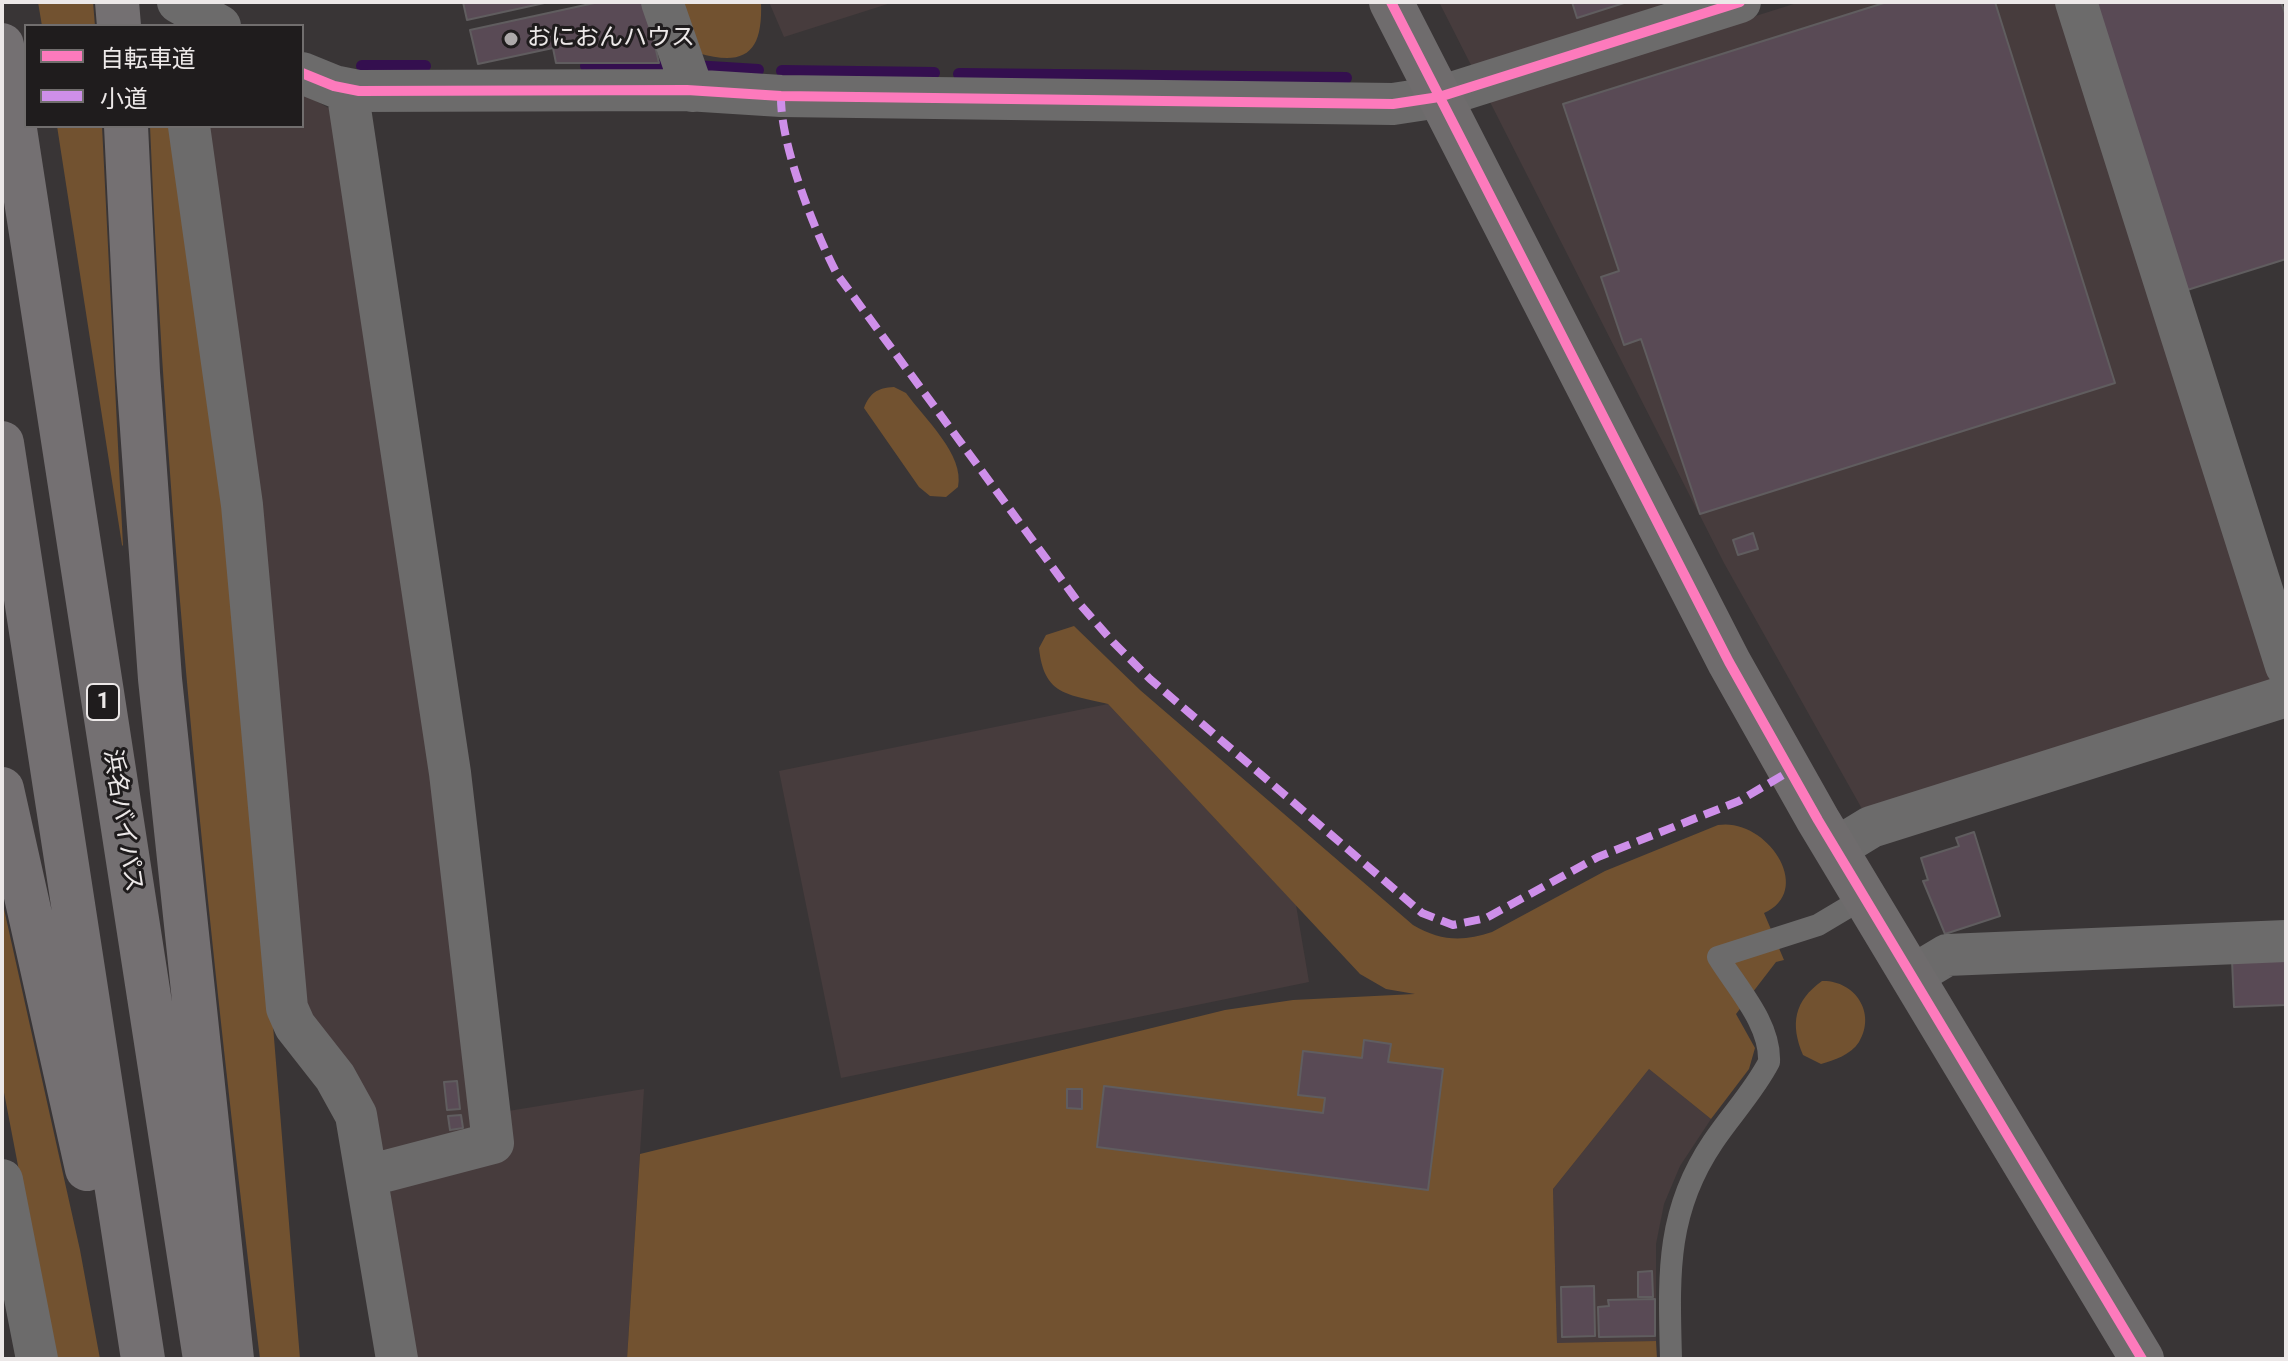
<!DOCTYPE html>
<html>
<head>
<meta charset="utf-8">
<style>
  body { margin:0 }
  #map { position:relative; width:2288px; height:1361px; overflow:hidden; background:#393536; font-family:Roboto,"Noto Sans JP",sans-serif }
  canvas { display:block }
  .frame { position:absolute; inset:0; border:4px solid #ece8e8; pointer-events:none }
  .legend { position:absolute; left:24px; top:24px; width:280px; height:104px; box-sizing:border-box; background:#1f1c1d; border:2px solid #716e6e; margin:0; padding:10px 14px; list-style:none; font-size:24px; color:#ece8e8 }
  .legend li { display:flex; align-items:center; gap:16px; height:40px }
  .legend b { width:40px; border:2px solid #716e6e }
</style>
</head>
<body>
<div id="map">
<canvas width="2288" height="1361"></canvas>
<div class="frame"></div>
<ul class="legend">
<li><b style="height:10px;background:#fd7abc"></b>自転車道</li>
<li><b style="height:10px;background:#ce8fe9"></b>小道</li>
</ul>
</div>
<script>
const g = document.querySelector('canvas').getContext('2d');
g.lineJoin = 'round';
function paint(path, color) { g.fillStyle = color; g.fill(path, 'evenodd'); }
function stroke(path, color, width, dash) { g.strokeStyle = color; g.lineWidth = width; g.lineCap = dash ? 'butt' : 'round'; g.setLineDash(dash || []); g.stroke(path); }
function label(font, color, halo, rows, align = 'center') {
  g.font = font + ' Roboto,"Noto Sans JP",sans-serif'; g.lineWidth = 6; g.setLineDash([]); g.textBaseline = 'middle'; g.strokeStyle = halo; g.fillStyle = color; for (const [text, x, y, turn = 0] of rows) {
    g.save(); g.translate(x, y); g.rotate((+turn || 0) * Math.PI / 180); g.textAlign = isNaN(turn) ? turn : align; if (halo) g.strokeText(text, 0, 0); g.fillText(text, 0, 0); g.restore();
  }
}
paint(new Path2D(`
  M769 2H894L784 37Z
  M1439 2H1662L1660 8 1472 67Z
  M1800 2H2063L2279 685 1866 816 1724 563 1489 100Z
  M302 93 339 114 422 662 471 1133 386 1155 306 1020 201 126H302Z
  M1108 704 1296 905 1309 982 841 1078 779 771Z
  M1649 1069 1711 1119 1680 1166 1664 1204 1656 1244V1341L1557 1344 1553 1189Z
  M644 1089 627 1359H410L383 1197 502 1112Z`), '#473c3d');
paint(new Path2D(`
  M38 2H93L95 26H42Z
  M675 2H761C763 52 746 67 698 53Z
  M57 126H102L123 546 122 545Z
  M150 126H177L231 507 300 1359H260C210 946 167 542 150 126Z
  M894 387 906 393C924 418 965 455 958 487L946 497 930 496 919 487 864 408C870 393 877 388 894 387Z
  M1074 626 1140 690 1413 925C1440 941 1463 942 1492 932L1605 871 1718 825C1766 817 1816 890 1764 913L1784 960 1776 962 1736 1014 1755 1048 1749 1069 1711 1119 1649 1069 1553 1189 1557 1343 1656 1341 1657 1359H627L640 1154 1225 1010 1293 1000 1415 994 1386 989 1360 974 1108 704C1068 694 1044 696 1039 648L1046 635Z
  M2 900 80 1250 100 1359H55L2 1082Z
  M1822 981C1854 980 1877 1012 1859 1042 1851 1055 1834 1060 1821 1064L1803 1055C1790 1024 1794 1001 1822 981Z`), '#725230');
stroke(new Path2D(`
  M362 66H425
  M586 66H674
  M694 66 758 70
  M782 71 934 73
  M959 74 1346 78`), '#340f4f', 12);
const building = new Path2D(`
  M463 2H549L467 20Z
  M599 2H645L659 63H556L553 48 478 64 470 30Z
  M1572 2H1627L1577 18Z
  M1887 2H1995L2115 383 1700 514 1641 339 1624 345 1601 277 1619 271 1563 104Z
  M2093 2H2281L2286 16V259L2184 291Z
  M1753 533 1758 549 1738 555 1733 540Z
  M1974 832 2000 916 1945 934 1923 881 1928 880 1921 858 1959 846 1956 838Z
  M2286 958V1005L2234 1007 2232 960Z
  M1364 1040 1391 1044 1388 1062 1443 1069 1428 1190 1097 1147 1104 1086 1323 1113 1325 1098 1298 1095 1303 1051 1362 1058Z
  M457 1081 460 1109 447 1110 444 1082Z
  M1067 1089H1082V1109L1067 1108Z
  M461 1115 463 1128 450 1130 448 1116Z
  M1652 1271 1653 1297H1638V1272Z
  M1594 1286 1595 1336 1562 1337 1561 1287Z
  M1655 1299V1336L1599 1337 1598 1307 1609 1306 1608 1300Z`);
paint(building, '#594a55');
stroke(building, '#605d5f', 2);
stroke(new Path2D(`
  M1671 1359C1669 1277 1665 1213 1713 1142 1731 1115 1754 1091 1769 1062 1771 1024 1737 988 1718 957L1818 925 1865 897`), '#6c6b6b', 22);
stroke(new Path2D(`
  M178 2 220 26
  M662 2 693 91
  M2076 2 2286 666
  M302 73 334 86 359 91 687 90 781 96 1393 104 1439 97 1740 2
  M347 89 450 773 493 1143 367 1176
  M189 126 242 505 287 1008 295 1026 335 1077 356 1115 397 1359
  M1835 849 1871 827 2286 696
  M1912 976 1947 955 2286 941
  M2 1180 37 1359`), '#6c6b6b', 42);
stroke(new Path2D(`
  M1391 2 1729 662 1818 820 2142 1359`), '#6f6c6d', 44);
stroke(new Path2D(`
  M117 2 119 26
  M2 45 205 1359
  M126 126 138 373 160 679 232 1359
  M2 443 143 1359
  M2 789 87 1169`), '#747072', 44);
stroke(new Path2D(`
  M781 96C780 144 814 230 837 274L1078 602 1113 642 1150 679 1422 913 1453 925 1486 918 1598 857 1739 801 1790 771`), '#ce8fe9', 8, [16, 8]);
stroke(new Path2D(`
  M1391 2 1729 662 1818 820 2142 1359
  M302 73 334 86 359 91 687 90 781 96 1393 104 1439 97 1740 2`), '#fd7abc', 10);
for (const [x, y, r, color] of [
  [511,39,8,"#ada9aa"]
]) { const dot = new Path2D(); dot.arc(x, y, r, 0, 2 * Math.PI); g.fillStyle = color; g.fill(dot); stroke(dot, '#1f1c1d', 3); }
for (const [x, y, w] of [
  [103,702,32]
]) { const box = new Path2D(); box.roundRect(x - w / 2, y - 18, w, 36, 6); g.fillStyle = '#1f1c1d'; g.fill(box); stroke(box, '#ece8e8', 2); }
label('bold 22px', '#ece8e8', null, [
  ["1",103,702]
]);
label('24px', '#ece8e8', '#1f1c1d', [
  ["おにおんハウス",527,39]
], 'left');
label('24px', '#ece8e8', '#1f1c1d', [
  ["浜名バイパス",122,821,81]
]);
</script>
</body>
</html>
